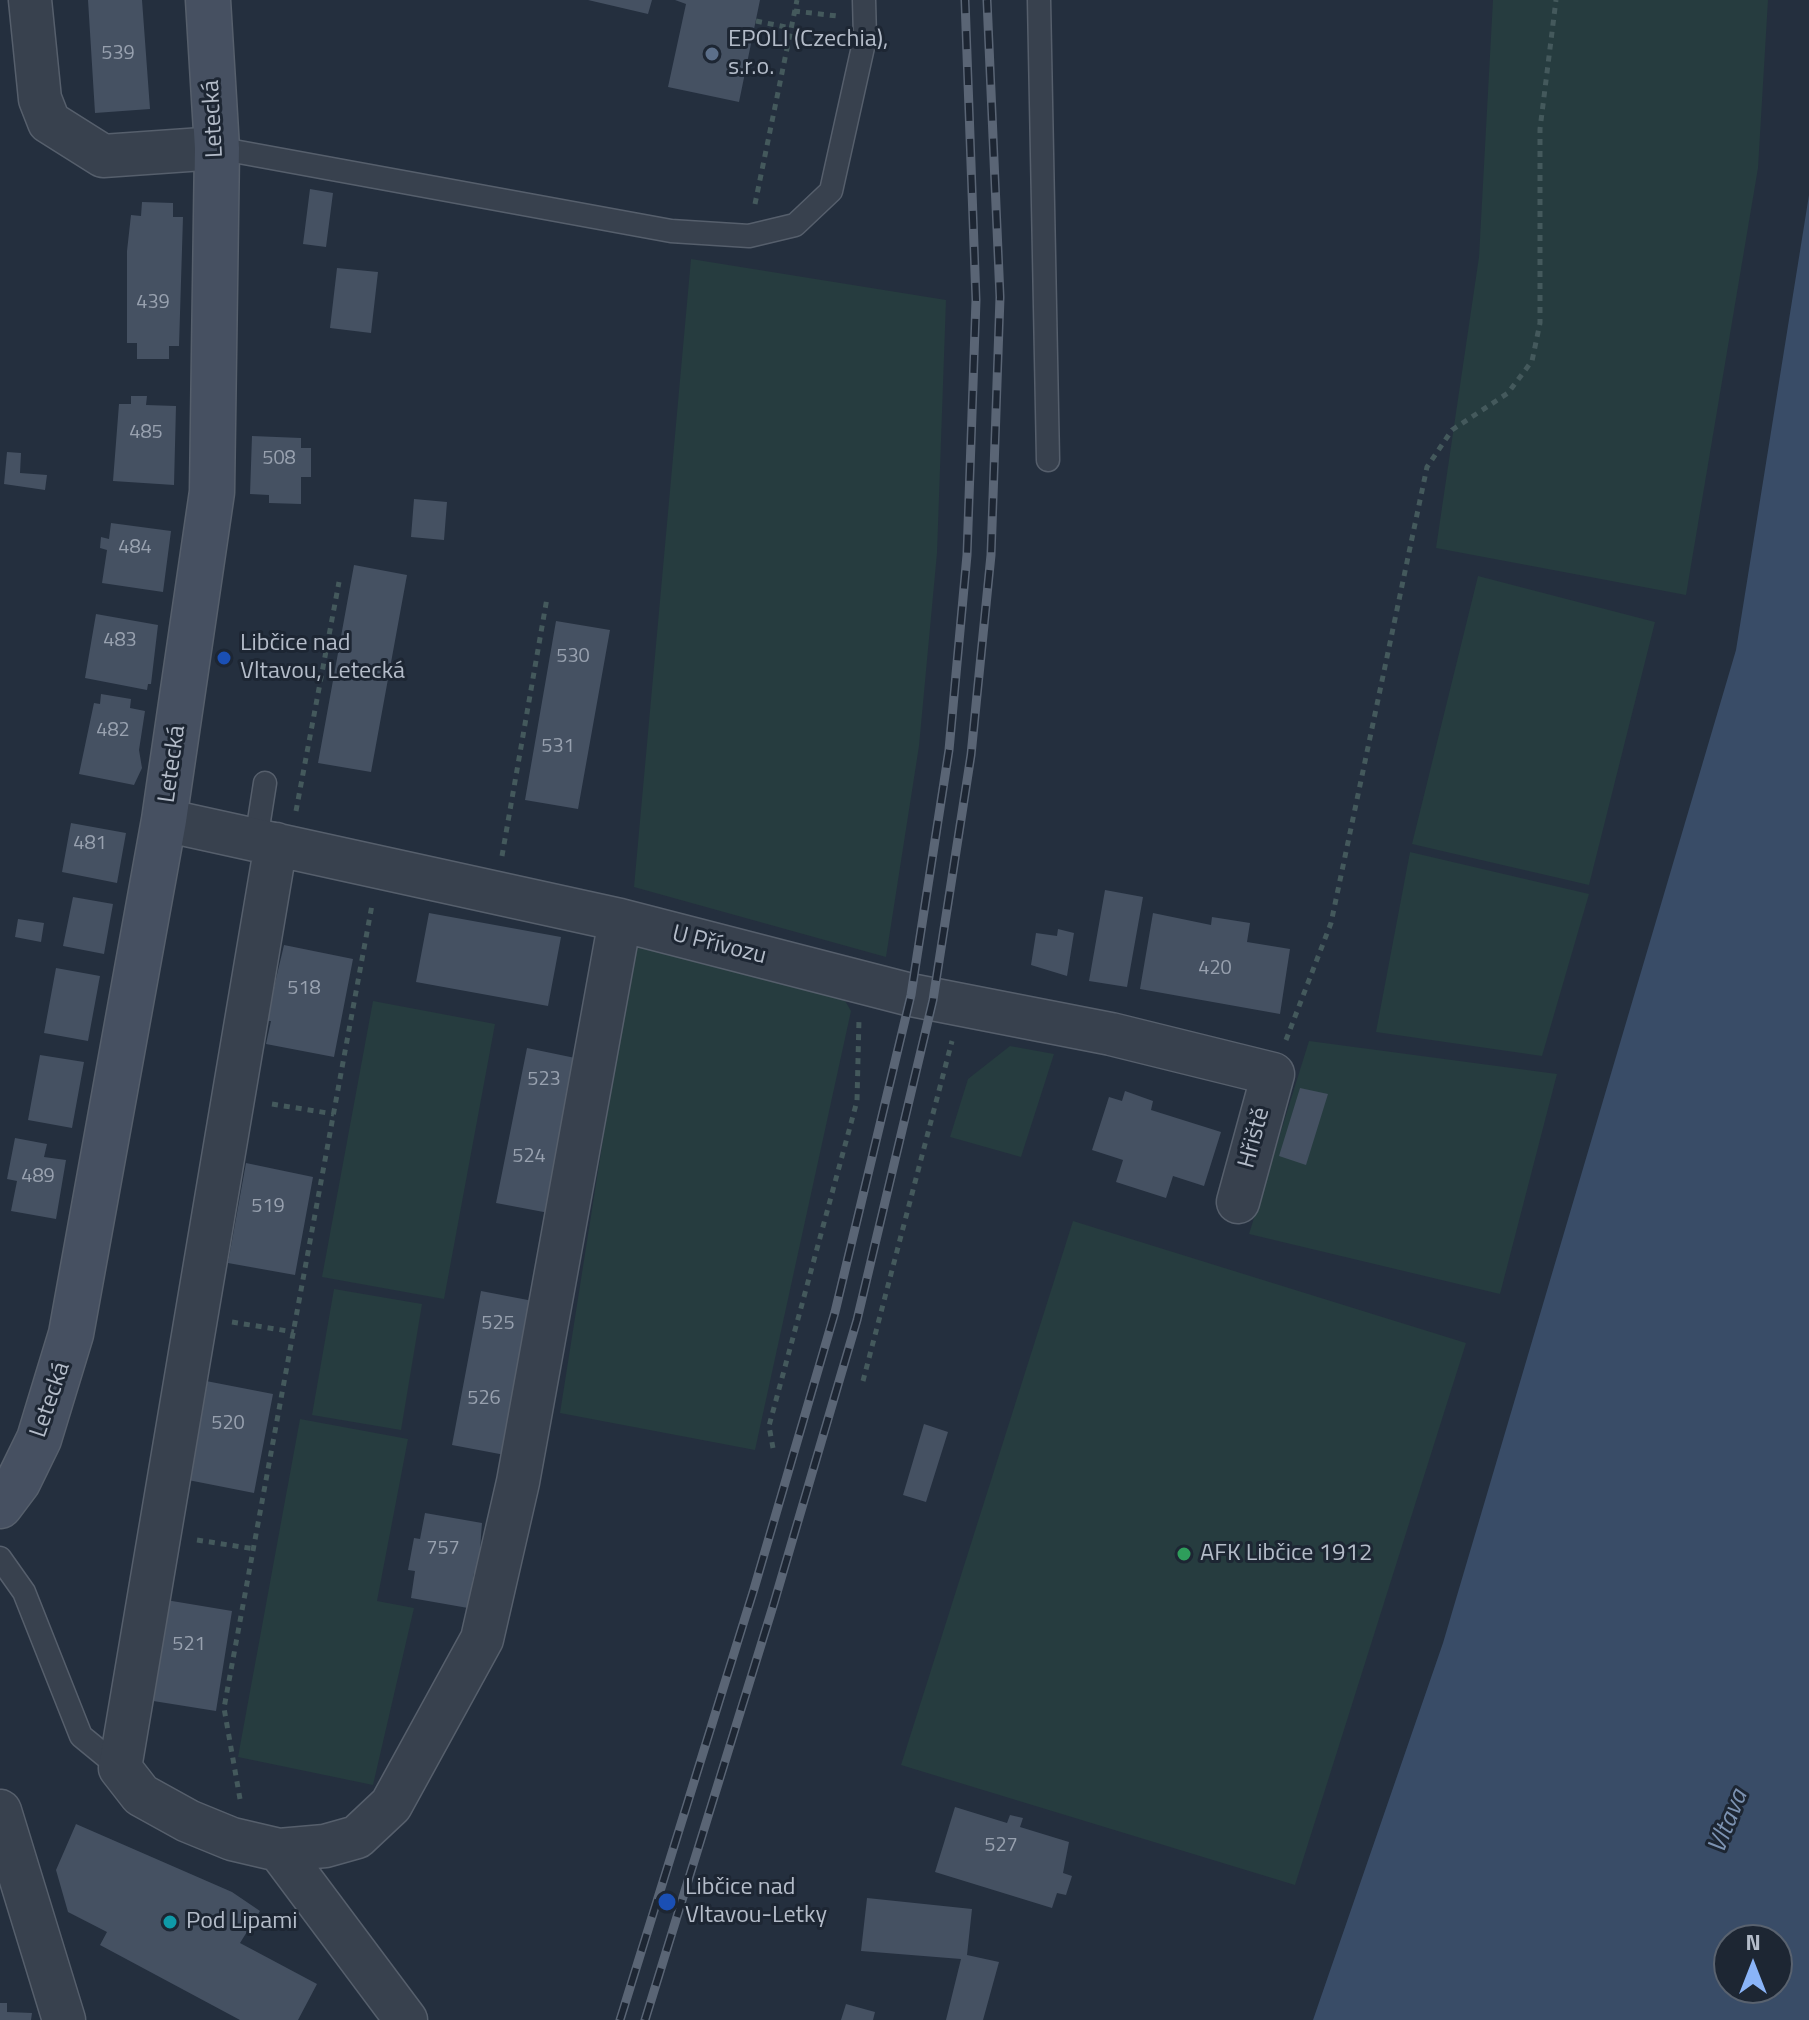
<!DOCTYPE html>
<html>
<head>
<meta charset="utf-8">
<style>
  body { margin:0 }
  #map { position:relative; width:1809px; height:2020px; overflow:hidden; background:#242f3e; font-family:"Titillium Web",sans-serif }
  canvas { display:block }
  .north { position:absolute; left:1713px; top:1924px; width:80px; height:80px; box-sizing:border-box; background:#1d2633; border:2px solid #59626f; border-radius:50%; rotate:0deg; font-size:22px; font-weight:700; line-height:32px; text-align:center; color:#b4bcc9 }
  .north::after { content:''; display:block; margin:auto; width:28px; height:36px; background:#8ab4f8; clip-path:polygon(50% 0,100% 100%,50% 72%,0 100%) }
</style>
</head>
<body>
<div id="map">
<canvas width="1809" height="2020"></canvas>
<div class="north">N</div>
</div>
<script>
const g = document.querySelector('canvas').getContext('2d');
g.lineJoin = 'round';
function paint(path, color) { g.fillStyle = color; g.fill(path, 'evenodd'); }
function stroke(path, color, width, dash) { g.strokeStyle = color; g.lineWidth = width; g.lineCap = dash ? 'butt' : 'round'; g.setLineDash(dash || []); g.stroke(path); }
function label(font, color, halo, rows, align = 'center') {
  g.font = font + ' "Titillium Web",sans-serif'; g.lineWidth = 6; g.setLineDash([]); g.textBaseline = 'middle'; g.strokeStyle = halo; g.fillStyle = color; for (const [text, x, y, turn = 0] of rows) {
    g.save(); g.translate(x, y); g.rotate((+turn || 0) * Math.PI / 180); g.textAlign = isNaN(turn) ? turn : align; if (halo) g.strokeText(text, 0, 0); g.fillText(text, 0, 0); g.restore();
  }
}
paint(new Path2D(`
  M1493 0H1768L1758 168 1686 595 1436 548 1479 257Z
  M691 259 946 300 937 553 919 746 886 957 634 887Z
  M1478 576 1655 622 1589 885 1412 844Z
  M1410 852 1589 894 1542 1056 1376 1032Z
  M634 942 837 987 851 1011 755 1450 560 1413Z
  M373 1001 495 1024 444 1299 322 1277Z
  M1309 1041 1557 1074 1500 1294 1249 1234Z
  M1010 1046 1054 1054 1021 1157 950 1137 968 1079Z
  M1073 1221 1466 1343 1295 1885 901 1765Z
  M334 1289 422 1304 401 1430 312 1415Z
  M300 1419 408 1439 377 1601 414 1608 373 1785 238 1757Z`), '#263c3f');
paint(new Path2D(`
  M1809 195V2020H1313L1443 1643 1736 650ZM1729 1940H1777V1988H1729Z`), '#394c67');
paint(new Path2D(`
  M88 0H142L150 109 95 113Z
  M588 0H652L648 14Z
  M675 0H760L739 102 668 87 686 4Z
  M310 189 333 193 326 247 303 244Z
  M142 202 173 203V217H183L179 346H169V359H137V343H127V251L131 215 141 216Z
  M337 268 378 272 371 333 330 328Z
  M131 396H147L146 405 176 406 174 485 113 481 119 404H131Z
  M252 436 301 438V448H311V477H301V504L269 503V495L250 494Z
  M7 452 21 453 20 473 47 475 45 490 4 484Z
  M414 499 447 502 444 540 411 537Z
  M111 523 171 531 163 592 102 583 107 550 100 548 101 537 109 539Z
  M354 565 407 575 371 772 318 763Z
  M96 614 158 625 151 684H148L147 690 85 678Z
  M556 621 610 630 578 809 525 800Z
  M101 694 131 699 130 708 145 711 139 750 142 768 134 785 79 774 94 703 100 704Z
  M71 823 126 833 117 883 62 872Z
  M1105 890 1143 897 1127 987 1089 981Z
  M73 897 113 904 104 954 63 946Z
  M429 913 561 937 548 1006 416 982Z
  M1153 913 1211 925 1212 917 1250 923 1247 942 1290 949 1280 1014 1140 989Z
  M18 919 44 923 41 942 15 937Z
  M1058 929 1074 933 1067 976 1031 965 1036 933 1057 936Z
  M284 945 353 959 334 1057 266 1044 271 1021H266Z
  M56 968 100 976 88 1041 44 1033Z
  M527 1048 580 1059 549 1213 496 1203Z
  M40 1055 84 1062 72 1128 28 1120Z
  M1300 1088 1328 1094 1306 1165 1279 1156Z
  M1125 1091 1153 1101 1151 1110 1221 1132 1204 1186 1173 1176 1166 1198 1116 1182 1123 1160 1092 1150 1109 1097 1122 1101Z
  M15 1138 47 1144 44 1157 66 1160 56 1219 11 1211 17 1181 7 1179Z
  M246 1163 313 1177 295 1275 228 1263Z
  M481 1291 533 1301 505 1455 452 1445Z
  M206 1381 273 1394 254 1493 188 1480Z
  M924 1424 948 1432 926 1502 903 1495Z
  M425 1513 482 1523 478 1575 474 1573 468 1608 411 1598 415 1571 408 1570 414 1538 420 1539Z
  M166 1600 232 1611 216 1711 147 1700Z
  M955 1807 1007 1823 1010 1815 1023 1818 1020 1827 1069 1842 1063 1873 1072 1876 1066 1895 1057 1893 1052 1908 935 1872Z
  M76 1824 232 1892 260 1911 240 1943 317 1984 298 2020H240L100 1945 107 1932 68 1912 56 1870Z
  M867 1898 972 1909 967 1955 999 1962 983 2020H946L961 1959 861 1951Z
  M0 2003H7V2012L32 2013 31 2020H0Z
  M846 2004 875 2012 873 2020H841Z`), '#455162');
const lane = new Path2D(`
  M1039 0 1048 460
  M217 148 671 231 749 236 795 225 831 191 865 38 864 0
  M256 840 265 783
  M0 1558 24 1592 81 1736 120 1768`);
const street = new Path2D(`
  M30 0 40 99 49 122 103 156 217 148
  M164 820 620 920 911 995 1111 1034 1273 1074 1238 1202
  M276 844 120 1768 141 1795 188 1821 232 1839 279 1850 325 1846 357 1837 391 1805 482 1639 518 1482 620 920
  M0 1811 64 2020
  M279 1850 406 2020`);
const secondary = new Path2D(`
  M0 1506 18 1482 39 1439 71 1334 164 820 212 492 217 148 208 0`);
stroke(lane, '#565f6c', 25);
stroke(street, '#565f6c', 45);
stroke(secondary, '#565f6c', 47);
stroke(new Path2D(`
  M794 11 837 16
  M756 21 791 28
  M755 204 797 0
  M296 811 339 582
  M502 856 547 598
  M1286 1040 1331 923 1427 467 1452 430 1508 393 1532 361 1540 323V129L1556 0
  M272 1104 334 1114
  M232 1322 294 1332
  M863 1381 952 1041
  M773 1448 769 1426 857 1101 859 1019
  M197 1540 255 1549
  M240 1799 224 1708 372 905`), '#44595c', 5, [6, 6]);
stroke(lane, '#38414e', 22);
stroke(street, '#38414e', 42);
stroke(secondary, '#465061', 44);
const rail = new Path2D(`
  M620 2020 754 1589 835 1312 911 995 949 750 967 555 976 300 965 0
  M645 2020 774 1603 857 1320 933 1000 971 755 991 555 1000 297 987 0`);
stroke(rail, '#5a6575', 9);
stroke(rail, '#1d2633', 6, [18]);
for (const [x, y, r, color] of [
  [712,54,8,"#5c6f8a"],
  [224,658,8,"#1a4fb4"],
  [1184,1554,8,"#2e9e5b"],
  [667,1902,10,"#1a4fb4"],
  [170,1922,8,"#0f9aa8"]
]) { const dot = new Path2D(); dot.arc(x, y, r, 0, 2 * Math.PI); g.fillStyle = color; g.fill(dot); stroke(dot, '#1d2633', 3); }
label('20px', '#98a1af', null, [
  ["539",118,54],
  ["439",153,303],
  ["485",146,433],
  ["508",279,459],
  ["484",135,548],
  ["483",120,641],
  ["530",573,657],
  ["482",113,731],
  ["531",558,747],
  ["481",90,844],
  ["420",1215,969],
  ["518",304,989],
  ["523",544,1080],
  ["524",529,1157],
  ["489",38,1177],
  ["519",268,1207],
  ["525",498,1324],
  ["526",484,1399],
  ["520",228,1424],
  ["757",443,1549],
  ["521",189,1645],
  ["527",1001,1846]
]);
label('24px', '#b4bcc9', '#1d2633', [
  ["EPOLI (Czechia),",728,40],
  ["s.r.o.",728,68],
  ["Libčice nad",240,644],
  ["Vltavou, Letecká",240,672],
  ["AFK Libčice 1912",1200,1554],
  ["Libčice nad",685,1888],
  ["Vltavou-Letky",685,1916],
  ["Pod Lipami",186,1922]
], 'left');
label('24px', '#b4bcc9', '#1d2633', [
  ["Letecká",214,119,-93],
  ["Letecká",173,764,-82],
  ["U Přívozu",719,946,14],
  ["Hřiště",1255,1138,-75],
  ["Letecká",51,1400,-71]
]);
label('italic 26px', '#7c92b1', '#1d2633', [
  ["Vltava",1729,1822,-68]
]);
</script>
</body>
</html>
